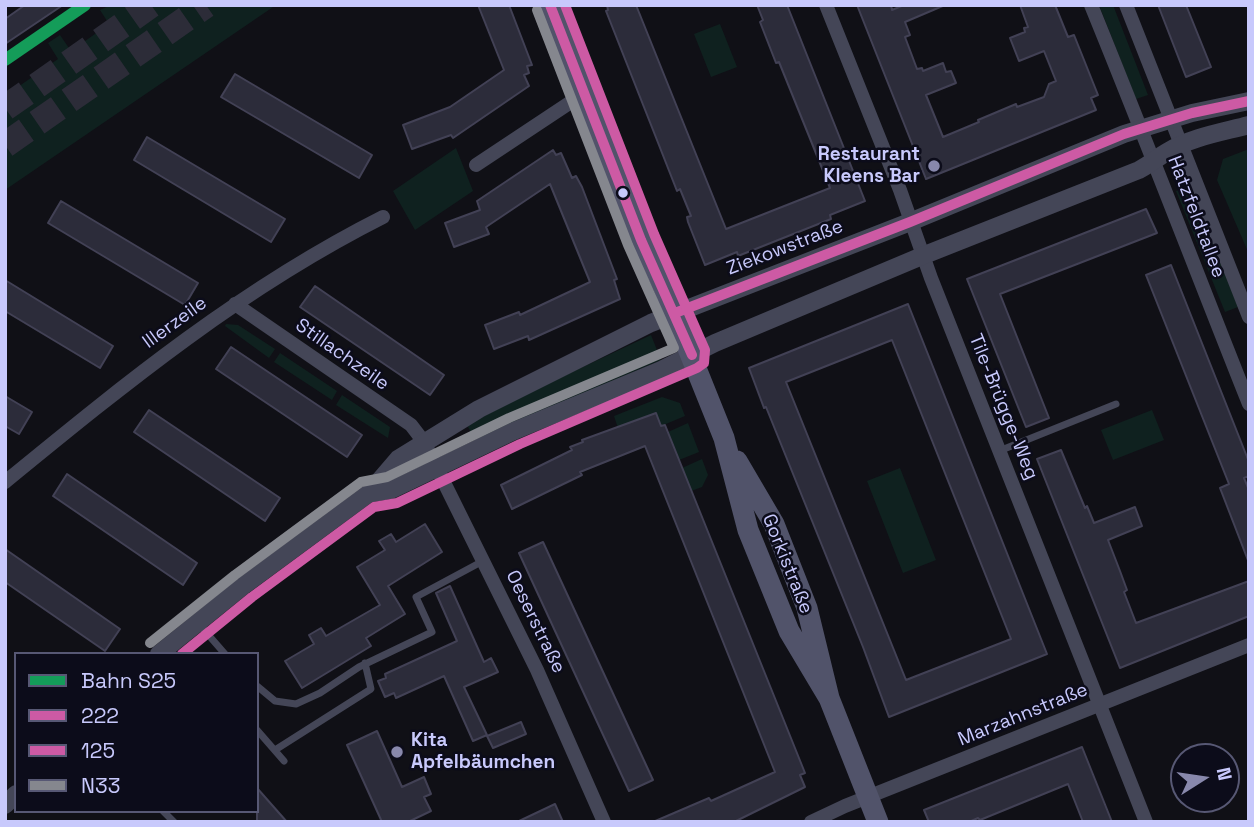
<!DOCTYPE html>
<html>
<head>
<meta charset="utf-8">
<style>
  body { margin:0 }
  #map { position:relative; width:1254px; height:827px; overflow:hidden; background:#101016; font-family:"Space Grotesk",sans-serif }
  canvas { display:block }
  .frame { position:absolute; inset:0; border:7px solid #c8c9fc; pointer-events:none }
  .legend { position:absolute; left:14px; top:652px; width:245px; height:161px; box-sizing:border-box; background:#0c0c1a; border:2px solid #575874; margin:0; padding:9px 12px; list-style:none; font-size:21px; color:#c8c9fc }
  .legend li { display:flex; align-items:center; gap:14px; height:35px }
  .legend b { width:35px; border:2px solid #575874 }
  .north { position:absolute; left:1170px; top:743px; width:70px; height:70px; box-sizing:border-box; background:#0c0c1a; border:2px solid #575874; border-radius:50%; rotate:78deg; font-size:19px; font-weight:700; line-height:28px; text-align:center; color:#c8c9fc }
  .north::after { content:''; display:block; margin:auto; width:24px; height:32px; background:#8888ac; clip-path:polygon(50% 0,100% 100%,50% 72%,0 100%) }
</style>
</head>
<body>
<div id="map">
<canvas width="1254" height="827"></canvas>
<div class="frame"></div>
<ul class="legend">
<li><b style="height:9px;background:#149c59"></b>Bahn S25</li>
<li><b style="height:9px;background:#cd5aa4"></b>222</li>
<li><b style="height:9px;background:#cd5aa4"></b>125</li>
<li><b style="height:9px;background:#85878e"></b>N33</li>
</ul>
<div class="north">N</div>
</div>
<script>
const g = document.querySelector('canvas').getContext('2d');
g.lineJoin = 'round';
function paint(path, color) { g.fillStyle = color; g.fill(path, 'evenodd'); }
function stroke(path, color, width, dash) { g.strokeStyle = color; g.lineWidth = width; g.lineCap = dash ? 'butt' : 'round'; g.setLineDash(dash || []); g.stroke(path); }
function label(font, color, halo, rows, align = 'center') {
  g.font = font + ' "Space Grotesk",sans-serif'; g.lineWidth = 5; g.setLineDash([]); g.textBaseline = 'middle'; g.strokeStyle = halo; g.fillStyle = color; for (const [text, x, y, turn = 0] of rows) {
    g.save(); g.translate(x, y); g.rotate((+turn || 0) * Math.PI / 180); g.textAlign = isNaN(turn) ? turn : align; if (halo) g.strokeText(text, 0, 0); g.fillText(text, 0, 0); g.restore();
  }
}
paint(new Path2D(`
  M111 5H276L5 190V96L58 59 48 43 60 35 71 51 109 24 100 10Z
  M1099 5H1113L1148 95 1136 99Z
  M720 24 737 67 711 77 694 34Z
  M456 148 473 191 415 230 393 191Z
  M1249 149V254L1217 180 1223 159Z
  M1190 186 1238 307 1225 312 1176 191Z
  M226 324 238 325 275 349 269 358 225 326Z
  M651 335 661 360 475 440 467 425 536 389Z
  M280 353 337 391 332 400 274 362Z
  M342 395 390 427 388 438 336 405Z
  M662 397 680 403 685 416 661 426 618 428 614 416Z
  M1152 410 1164 440 1113 460 1101 430Z
  M688 423 699 452 679 460 668 432Z
  M702 459 708 475 702 487 691 491 682 468Z
  M900 468 936 560 903 573 867 481Z`), '#0f211f');
const building = new Path2D(`
  M25 5H63L5 44V19Z
  M478 5H509L532 65 527 66 529 73 524 75 529 86 453 138 451 135 412 149 403 125 450 107 504 70Z
  M607 5H636L726 229 830 188 779 62 776 63 760 22 763 20 757 5H787L865 201 830 215 831 219 748 252 738 256 737 252 705 265 688 222 687 217 691 216 680 189 677 191 655 135 606 11 608 10Z
  M857 5H891L892 10 904 5H945L905 22 910 35 905 37 917 69 922 68 923 71 943 63 946 72 951 71 956 83 926 95 943 137 979 122 978 120 1016 104 1017 107 1044 97 1049 84 1056 81 1044 51 1019 61 1010 38 1025 32 1024 28 1028 27 1020 5H1055L1068 37 1074 35 1098 95 1091 98 1096 110 926 179Z
  M1158 5H1186L1211 67 1186 77Z
  M235 74 372 155 359 178 221 97Z
  M147 137 285 219 271 242 134 160Z
  M553 150 556 155 561 153 572 178 576 176 582 187 617 279 614 280 620 299 529 340 528 336 494 349 485 325 519 312 520 315 590 282 550 184 486 227 489 234 454 247 445 223 480 210 477 201Z
  M61 201 198 283 185 305 48 223Z
  M1146 209 1157 233 1000 294 1049 418 1026 427 967 279Z
  M1171 265 1249 462V476L1244 478 1249 490V563L1220 488 1229 484 1146 275Z
  M5 280 113 346 100 368 5 311Z
  M315 286 444 375 430 395 300 307Z
  M908 304 1047 654 889 717 863 647 766 407 764 408 749 368ZM892 340 1011 639 906 680 786 382Z
  M231 347 362 435 347 457 216 369Z
  M5 396 32 412 19 434 5 426Z
  M149 410 280 498 265 521 134 432Z
  M656 413 661 426 665 425 805 773 800 775 805 787 734 822H653L709 798 711 801 775 772 645 446 580 472 582 475 512 509 501 485 572 450 570 447 583 442 582 440Z
  M1061 450 1085 508 1087 506 1094 523 1135 507 1142 526 1108 540 1120 571 1127 590 1124 592 1136 623 1249 581V616L1120 668 1037 459Z
  M67 474 197 563 183 585 53 496Z
  M425 524 442 552 388 586 405 614 366 638 371 646 302 688 285 661 314 644 309 635 321 628 326 636 380 605 357 567 385 550 379 541 391 534 396 542Z
  M543 542 653 780 629 791 519 553Z
  M5 549 120 629 105 651 5 582Z
  M450 586 484 662 491 658 498 672 464 687 487 735 473 741 444 676 396 698 394 693 385 697 378 681 386 678 385 674 457 641 436 593Z
  M521 722 526 734 493 748 487 736Z
  M377 731 402 787 424 777 431 794 424 797 431 811 408 822H382L347 745Z
  M1082 747 1112 822H1083L1068 784 980 820 978 818 969 822H929L924 810Z
  M257 788 287 822H257Z
  M555 804 563 822H517Z`);
paint(building, '#2c2c3a');
stroke(building, '#424155', 2);
stroke(new Path2D(`
  M5 108 151 5
  M5 145 206 5`), '#2c2c38', 26, [26, 13]);
stroke(new Path2D(`
  M999 451 1116 404
  M198 623 225 654
  M257 686 275 701 296 704 320 693 359 667 432 632 416 597 483 561
  M257 730 284 761
  M275 750 371 689 365 663
  M163 811 174 822`), '#444657', 7);
stroke(new Path2D(`
  M826 5 900 190 931 278 1146 822
  M1091 5C1145 137 1196 271 1249 404
  M1126 5 1249 317
  M476 165 583 94
  M235 304 411 425 424 442 537 670 604 822
  M5 482C126 383 242 288 383 217
  M811 822 845 806 1249 645`), '#444657', 14);
stroke(new Path2D(`
  M368 494 391 490 514 431 661 370 715 343 922 256 1139 170C1149 165 1157 158 1167 152 1191 137 1223 132 1249 125
  M159 654 243 586 368 494 398 459 479 409 651 323 910 222 1124 134 1192 113 1249 101
  M5 805 16 794`), '#444657', 18);
stroke(new Path2D(`
  M550 5 641 240 663 286 724 438 748 530 789 631 829 698
  M737 461 774 524 807 608 829 698 878 822`), '#51536a', 21);
stroke(new Path2D(`
  M550 5 641 240 692 355
  M675 313 910 222 1124 134 1192 113 1249 101`), '#cd5aa4', 10);
stroke(new Path2D(`
  M182 654 252 597 374 507 397 503 520 444 697 368 704 363 705 350 654 234 565 5`), '#cd5aa4', 10);
stroke(new Path2D(`
  M150 643 235 575 361 482 387 477 509 418 674 348 628 245 537 10`), '#85878e', 10);
stroke(new Path2D(`
  M5 60 85 5`), '#149c59', 12);
for (const [x, y, r, color] of [
  [934,166,7,"#8888ac"],
  [623,193,6,"#c8c9fc"],
  [397,752,7,"#8888ac"]
]) { const dot = new Path2D(); dot.arc(x, y, r, 0, 2 * Math.PI); g.fillStyle = color; g.fill(dot); stroke(dot, '#0c0c1a', 2.5); }
label('bold 19px', '#c8c9fc', '#0c0c1a', [
  ["Restaurant",920,155],
  ["Kleens Bar",920,177],
  ["Kita",411,741,"left"],
  ["Apfelbäumchen",411,763,"left"]
], 'right');
label('19px', '#c8c9fc', '#0c0c1a', [
  ["Hatzfeldtallee",1196,217,69],
  ["Ziekowstraße",785,248,-21],
  ["Illerzeile",175,323,-36],
  ["Stillachzeile",342,355,35],
  ["Tile-Brügge-Weg",1003,407,68],
  ["Gorkistraße",787,564,68],
  ["Oeserstraße",535,622,64],
  ["Marzahnstraße",1023,715,-22]
]);
</script>
</body>
</html>
